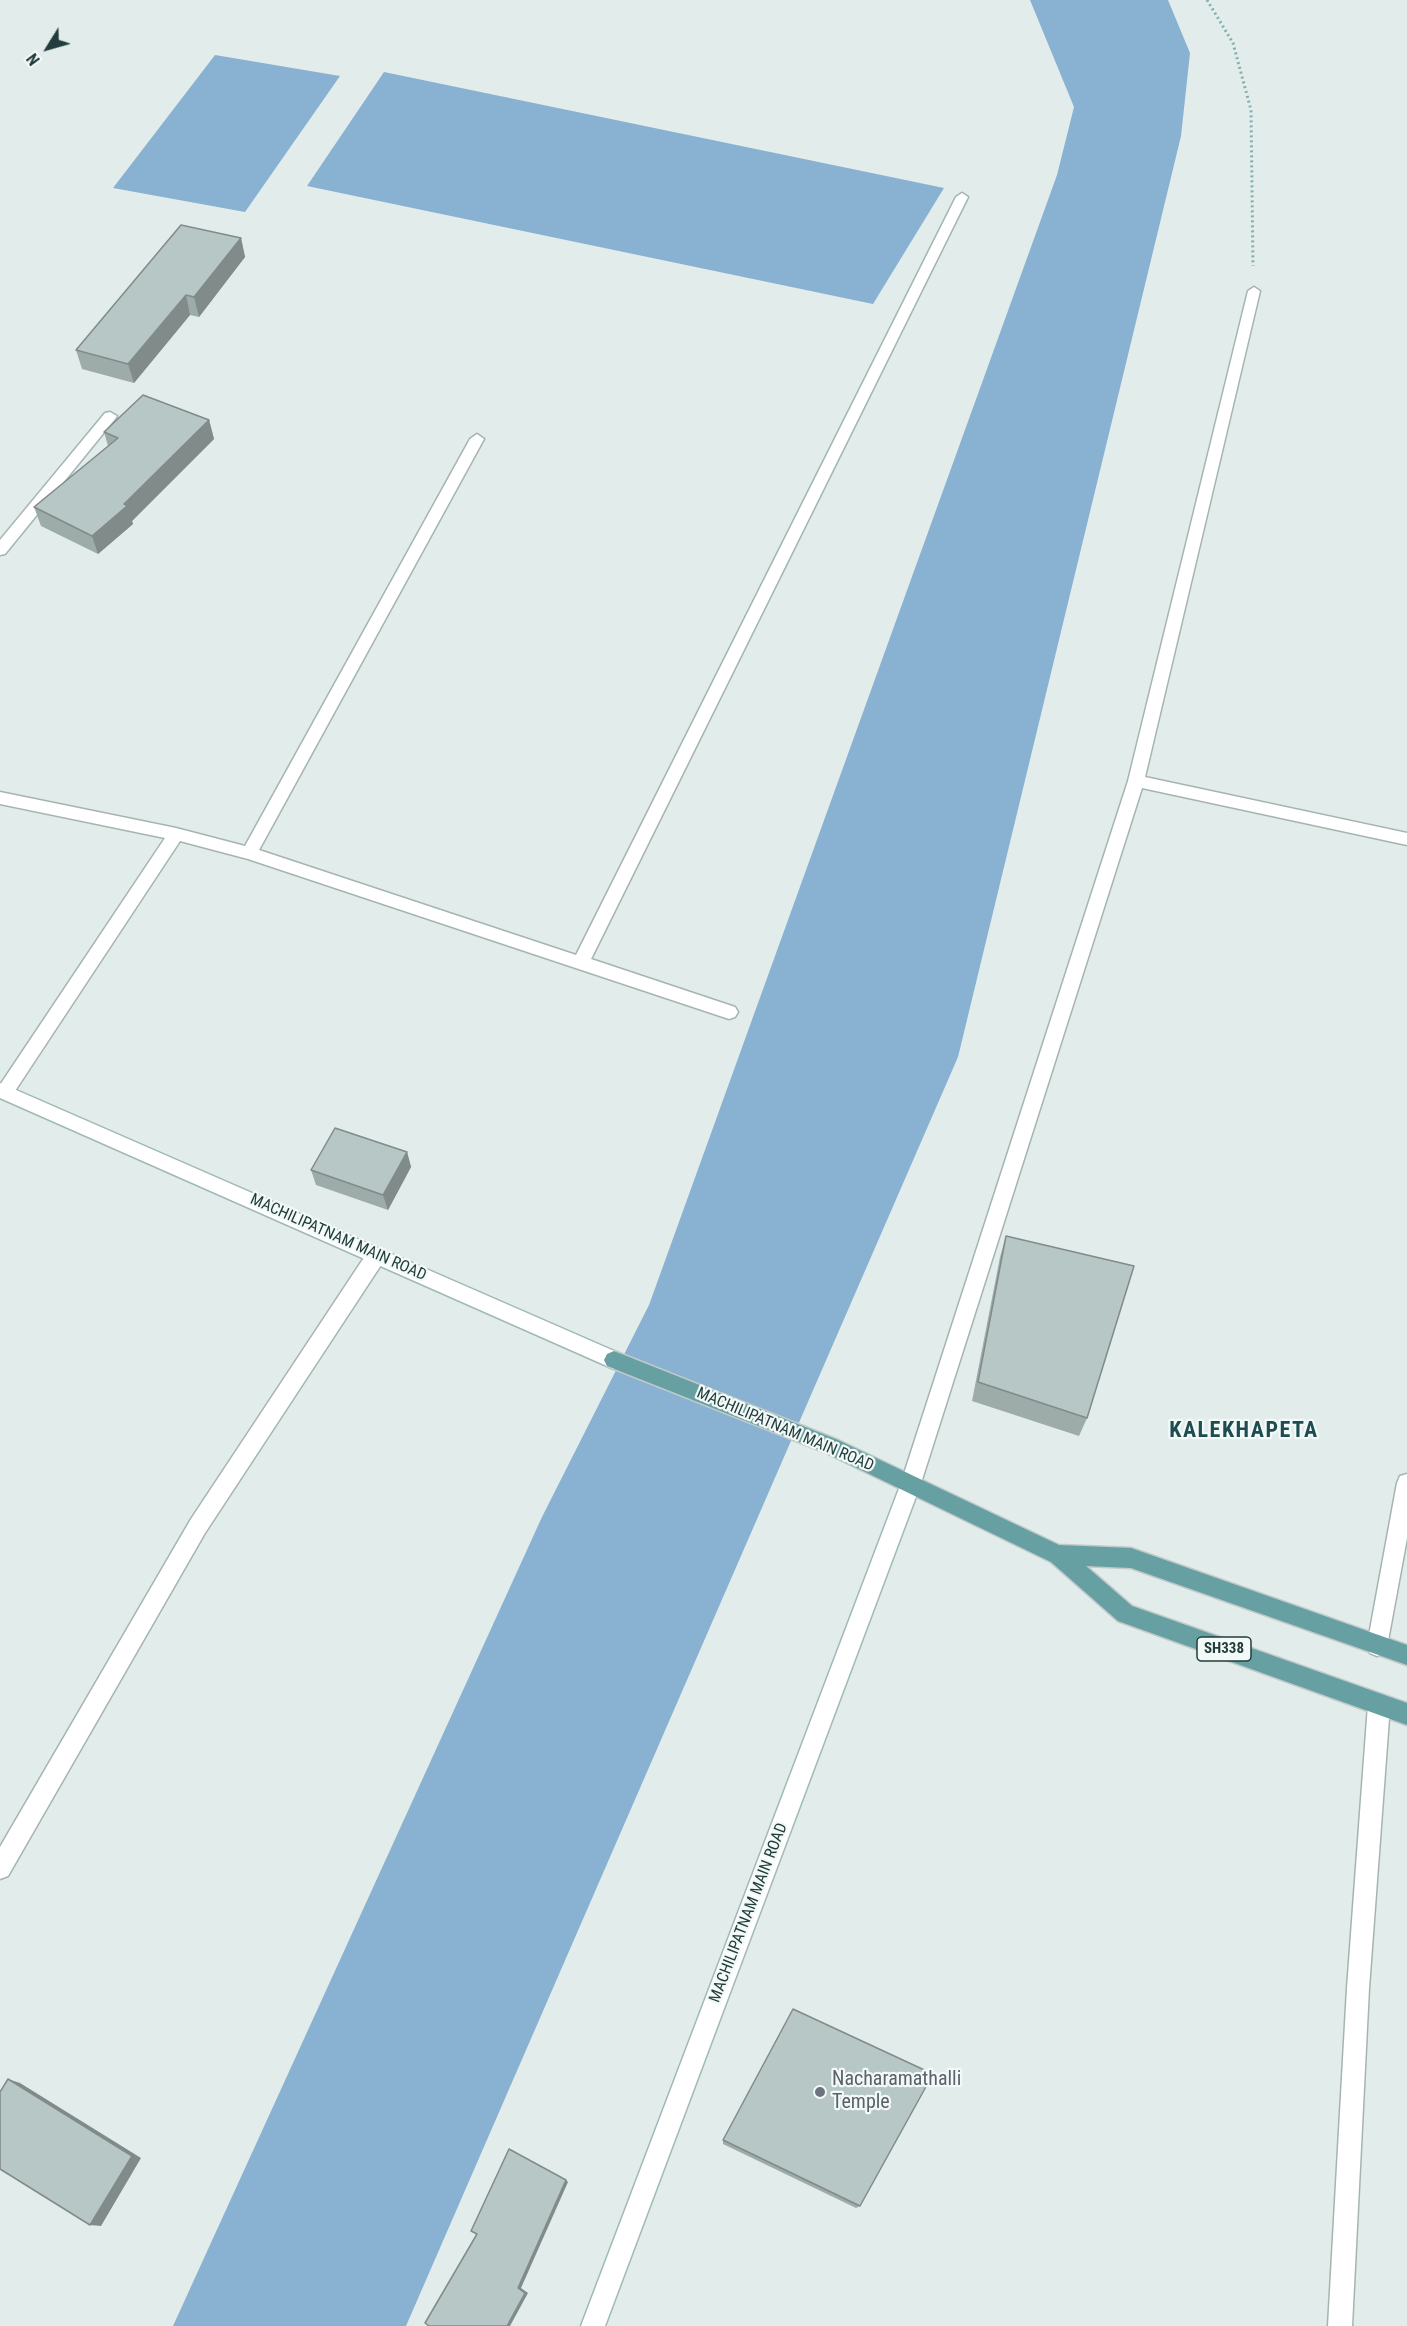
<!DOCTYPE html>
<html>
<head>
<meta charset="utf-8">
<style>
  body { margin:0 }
  #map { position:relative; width:1407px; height:2326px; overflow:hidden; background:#e2eceb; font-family:"Roboto Condensed",sans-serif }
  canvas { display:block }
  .north { position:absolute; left:18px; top:18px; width:60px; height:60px; -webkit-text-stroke:4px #f2f9f7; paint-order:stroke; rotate:233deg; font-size:16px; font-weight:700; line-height:24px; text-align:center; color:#223d3d }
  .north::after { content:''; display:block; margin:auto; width:21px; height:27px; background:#223d3d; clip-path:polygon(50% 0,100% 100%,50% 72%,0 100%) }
</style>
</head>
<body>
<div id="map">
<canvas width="1407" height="2326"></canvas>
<div class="north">N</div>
</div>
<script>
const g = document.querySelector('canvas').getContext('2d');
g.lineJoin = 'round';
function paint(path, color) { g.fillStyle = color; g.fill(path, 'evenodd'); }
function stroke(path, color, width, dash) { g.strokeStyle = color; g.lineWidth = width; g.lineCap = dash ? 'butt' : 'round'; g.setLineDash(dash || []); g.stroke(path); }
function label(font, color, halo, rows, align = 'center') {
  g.font = font + ' "Roboto Condensed",sans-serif'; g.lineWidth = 4.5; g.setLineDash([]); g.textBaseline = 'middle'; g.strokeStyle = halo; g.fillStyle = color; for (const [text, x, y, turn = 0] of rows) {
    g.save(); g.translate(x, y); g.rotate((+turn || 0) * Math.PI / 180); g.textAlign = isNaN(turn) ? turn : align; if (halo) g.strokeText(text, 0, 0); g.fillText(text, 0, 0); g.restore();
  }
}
paint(new Path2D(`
  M1030 0H1168L1190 53 1181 136 958 1057 406 2326H173L542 1517 649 1305 1057 175 1074 107Z
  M215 55 340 76 245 212 113 188Z
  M384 72 944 188 873 304 307 186Z`), '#89b1d2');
const street = new Path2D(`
  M962 193 968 197 591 959 735 1007 738 1012 735 1017 729 1019 248 859 180 841 11 1097 5 1099 0 1098V1085L165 838 0 804V792L176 828 245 846 470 439 477 434 484 439 259 850 576 955 956 197Z
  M1254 287 1260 291 1145 777 1407 833V845L1142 788 920 1486 917 1493 910 1495 903 1493 900 1486 1128 781 1248 291Z
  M110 412 117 416 115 419 5 554 0 555V540L105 413Z
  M376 1248 383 1250 385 1256 383 1262 205 1533 8 1876 0 1879V1847L191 1519 369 1250Z
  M1407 1474V1538L1387 1646 1384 1653 1377 1656 1370 1653 1367 1646 1397 1483 1400 1476Z
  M1379 1694 1386 1698 1390 1705 1369 1988 1352 2326H1328L1347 1988 1368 1705 1372 1698Z`);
const secondary = new Path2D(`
  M0 1083 621 1354 624 1360 621 1366 614 1369 607 1366 0 1098Z
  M910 1477 917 1479 920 1486 605 2326H581L900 1486 903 1479Z`);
const primary = new Path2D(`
  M614 1351 838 1440 1059 1545 1131 1548 1407 1645V1665L1131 1568 1086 1566 1132 1606 1407 1703V1725L1118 1621 1051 1562 824 1452 607 1366 604 1360 607 1354Z`);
stroke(street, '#a5b4b3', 3);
stroke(secondary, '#a0b8b6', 3);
stroke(primary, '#c1c9c9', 3);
stroke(new Path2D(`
  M1207 0 1233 43 1251 110 1253 266`), '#82b0af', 3, [2, 3]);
paint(street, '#fff');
paint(secondary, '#fff');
paint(primary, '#66a0a2');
paint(new Path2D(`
  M241 238 245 257 199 317 190 315 134 383 82 369 76 350Z
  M209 420 214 439 132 521 133 524 98 554 41 526 34 507 108 446 104 432Z
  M407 1152 411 1167 388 1210 316 1185 311 1170Z
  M1006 1236 1087 1418 1079 1436 972 1401 1000 1257Z
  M723 2140 860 2206 856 2208 723 2144Z`), '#9daba9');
paint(new Path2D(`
  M241 238 245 257 199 317 194 297Z
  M186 295 190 315 134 383 128 364Z
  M209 420 214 439 132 521 133 524 98 554 92 536Z
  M407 1152 411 1167 388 1210 383 1195Z
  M8 2079 20 2083 141 2158 101 2226 90 2225Z
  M566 2180 568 2182 521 2288 528 2293 510 2326H507L518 2288Z`), '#808b8a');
const building = new Path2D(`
  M181 225 241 238 194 297 186 295 128 364 76 350Z
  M143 395 209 420 124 504 127 506 92 536 34 507 118 438 104 432Z
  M335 1128 407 1152 383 1195 311 1170Z
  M1006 1236 1134 1266 1087 1418 978 1382Z
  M793 2009 933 2074 860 2206 723 2140Z
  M8 2079 132 2156 90 2225 0 2169V2092Z
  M509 2149 566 2180 518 2288 525 2293 507 2326H429L425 2323 477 2234 471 2231Z`);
paint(building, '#b7c7c5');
stroke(building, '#808b8a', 1.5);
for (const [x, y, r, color] of [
  [820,2092,6,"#6b7280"]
]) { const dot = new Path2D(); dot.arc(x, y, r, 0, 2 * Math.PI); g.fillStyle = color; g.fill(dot); stroke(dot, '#f2f9f7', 2); }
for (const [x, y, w] of [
  [1224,1649,54]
]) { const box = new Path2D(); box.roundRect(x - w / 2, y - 12, w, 24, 4.5); g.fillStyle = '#f2f9f7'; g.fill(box); stroke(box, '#223d3d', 1.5); }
label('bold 15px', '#223d3d', null, [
  ["SH338",1224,1649]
]);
label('16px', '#223d3d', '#f2f9f7', [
  ["MACHILIPATNAM MAIN ROAD",338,1238,24],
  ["MACHILIPATNAM MAIN ROAD",785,1430,23],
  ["MACHILIPATNAM MAIN ROAD",749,1913,-69]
]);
label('20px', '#5b616d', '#f2f9f7', [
  ["Nacharamathalli",832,2080],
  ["Temple",832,2103]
], 'left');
g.letterSpacing = '1.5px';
label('bold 22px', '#1d4d50', '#f2f9f7', [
  ["KALEKHAPETA",1244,1431]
]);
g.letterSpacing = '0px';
</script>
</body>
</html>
